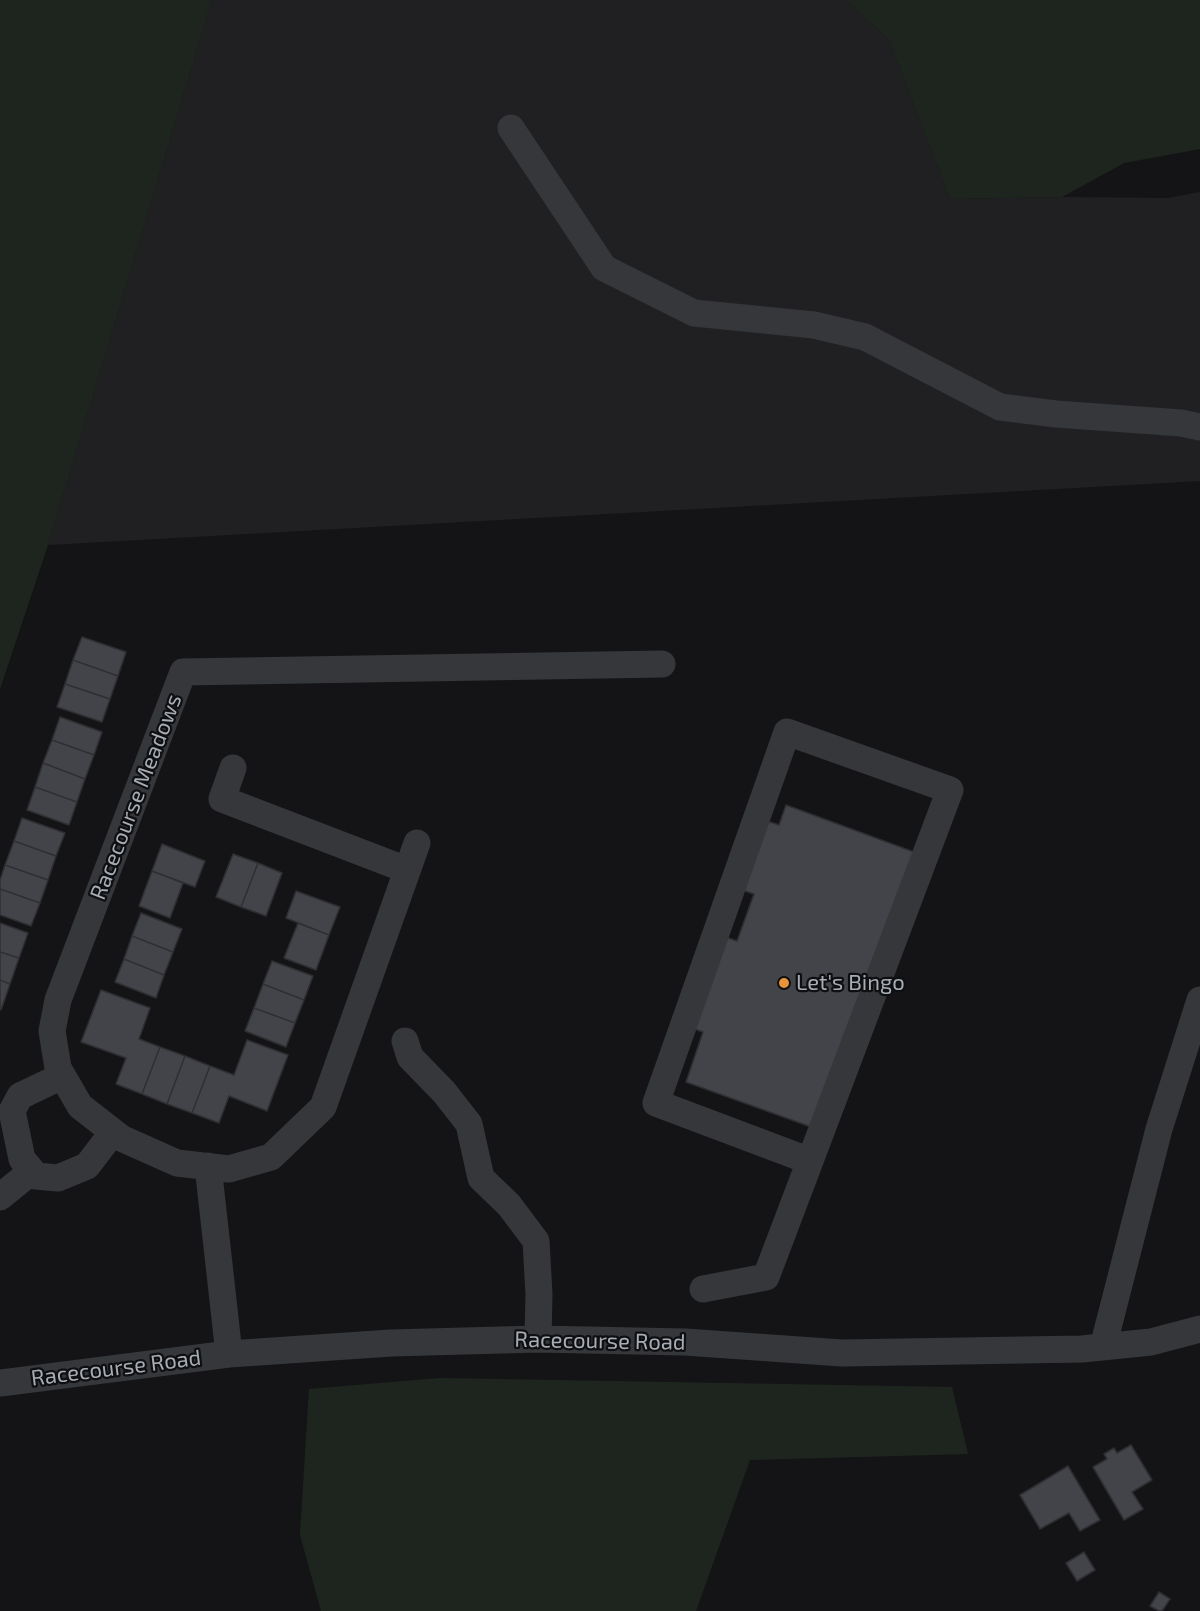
<!DOCTYPE html>
<html>
<head>
<meta charset="utf-8">
<style>
  body { margin:0 }
  canvas { display:block; background:#141416 }
</style>
</head>
<body>
<canvas width="1200" height="1611"></canvas>
<script>
const g = document.querySelector('canvas').getContext('2d');
g.lineJoin = 'round';
function paint(path, color) { g.fillStyle = color; g.fill(path, 'evenodd'); }
function stroke(path, color, width, dash) { g.strokeStyle = color; g.lineWidth = width; g.lineCap = dash ? 'butt' : 'round'; g.setLineDash(dash || []); g.stroke(path); }
function label(font, color, halo, rows, align = 'center') {
  g.font = font + ' "Exo 2",sans-serif'; g.lineWidth = 4.5; g.setLineDash([]); g.textBaseline = 'middle'; g.strokeStyle = halo; g.fillStyle = color; for (const [text, x, y, turn = 0] of rows) {
    g.save(); g.translate(x, y); g.rotate((+turn || 0) * Math.PI / 180); g.textAlign = isNaN(turn) ? turn : align; if (halo) g.strokeText(text, 0, 0); g.fillText(text, 0, 0); g.restore();
  }
}
paint(new Path2D(`
  M212 0H846L889 40 950 199 1062 197 1168 198 1200 192V481L48 545Z`), '#202023');
paint(new Path2D(`
  M0 0H212L48 545 0 689Z
  M846 0H1200V149L1124 163 1062 197 950 199 889 40Z
  M440 1378 952 1387 968 1454 750 1460 696 1611H321L300 1535 309 1389Z`), '#1e251e');
const building = new Path2D(`
  M82 637 126 652 118 676 73 660Z
  M73 660 118 676 110 699 65 684Z
  M65 684 110 699 102 722 57 707Z
  M60 717 102 732 94 755 52 740Z
  M52 740 94 755 85 779 43 763Z
  M43 763 85 779 77 802 35 787Z
  M35 787 77 802 69 825 27 810Z
  M786 805 914 852 814 1128 686 1082 703 1032 686 1026 720 935 737 941 754 894 739 889 764 820 779 825Z
  M22 818 65 833 56 856 14 841Z
  M14 841 56 856 48 880 5 865Z
  M162 844 205 861 195 887 152 871Z
  M233 854 258 863 241 907 216 897Z
  M258 863 282 873 266 916 241 907Z
  M5 865 48 880 40 903 0 889V880Z
  M152 871 183 883 170 918 139 906Z
  M0 889 40 903 31 926 0 915Z
  M296 891 340 907 329 935 286 918Z
  M141 913 182 929 173 952 132 936Z
  M0 923 28 933 19 958 0 952Z
  M298 923 329 935 316 970 284 958Z
  M132 936 173 952 164 975 124 959Z
  M0 952 19 958 10 984 0 980Z
  M124 959 164 975 156 998 115 982Z
  M272 961 313 976 304 1000 263 984Z
  M0 980 10 984 1 1010 0 1009Z
  M263 984 304 1000 295 1023 254 1008Z
  M101 990 150 1008 139 1039 160 1047 142 1094 116 1084 126 1058 81 1042Z
  M254 1008 295 1023 286 1047 245 1031Z
  M247 1040 288 1055 267 1111 229 1096 219 1123 192 1113 210 1066 234 1075Z
  M160 1047 185 1056 167 1104 142 1094Z
  M185 1056 210 1066 192 1113 167 1104Z
  M1131 1445 1152 1480 1132 1492 1143 1509 1124 1520 1093 1467 1107 1459 1104 1454 1114 1448 1117 1453Z
  M1068 1466 1100 1520 1080 1531 1069 1513 1040 1529 1020 1495Z
  M1084 1552 1095 1570 1077 1581 1066 1563Z
  M1159 1592 1170 1599 1162 1611H1159L1150 1606Z`);
paint(building, '#434449');
stroke(building, '#2e2f32', 1.5);
stroke(new Path2D(`
  M511 128 604 268 694 313 814 325 865 337 1000 407 1056 414 1181 423 1200 427
  M787 732 950 790 810 1161 656 1103Z
  M233 768 222 799 407 870
  M417 843 323 1107 271 1157 229 1169 177 1163 121 1138 80 1106 58 1068 52 1031 58 1000 183 672 662 664
  M405 1041 410 1057 444 1092 469 1124 481 1178 509 1205 536 1241 539 1294 538 1339
  M62 1076 20 1096 12 1111 22 1159 32 1171 36 1176 58 1178 87 1166 113 1132
  M208 1166 229 1354
  M0 1197 32 1171
  M703 1289 766 1277 810 1161
  M1103 1347 1159 1129 1200 1000
  M0 1383 229 1354 391 1343 538 1339 685 1342 842 1353 1082 1349 1151 1342 1200 1329`), '#35373a', 27);
for (const [x, y, r, color] of [
  [784,983,6,"#e89539"]
]) { const dot = new Path2D(); dot.arc(x, y, r, 0, 2 * Math.PI); g.fillStyle = color; g.fill(dot); stroke(dot, '#0f0f11', 2); }
label('22px', '#a6adb5', '#0f0f11', [
  ["Racecourse Meadows",136,797,-69],
  ["Racecourse Road",600,1341,1],
  ["Racecourse Road",116,1368,-7]
]);
label('22px', '#a6adb5', '#0f0f11', [
  ["Let's Bingo",796,983]
], 'left');
</script>
</body>
</html>
